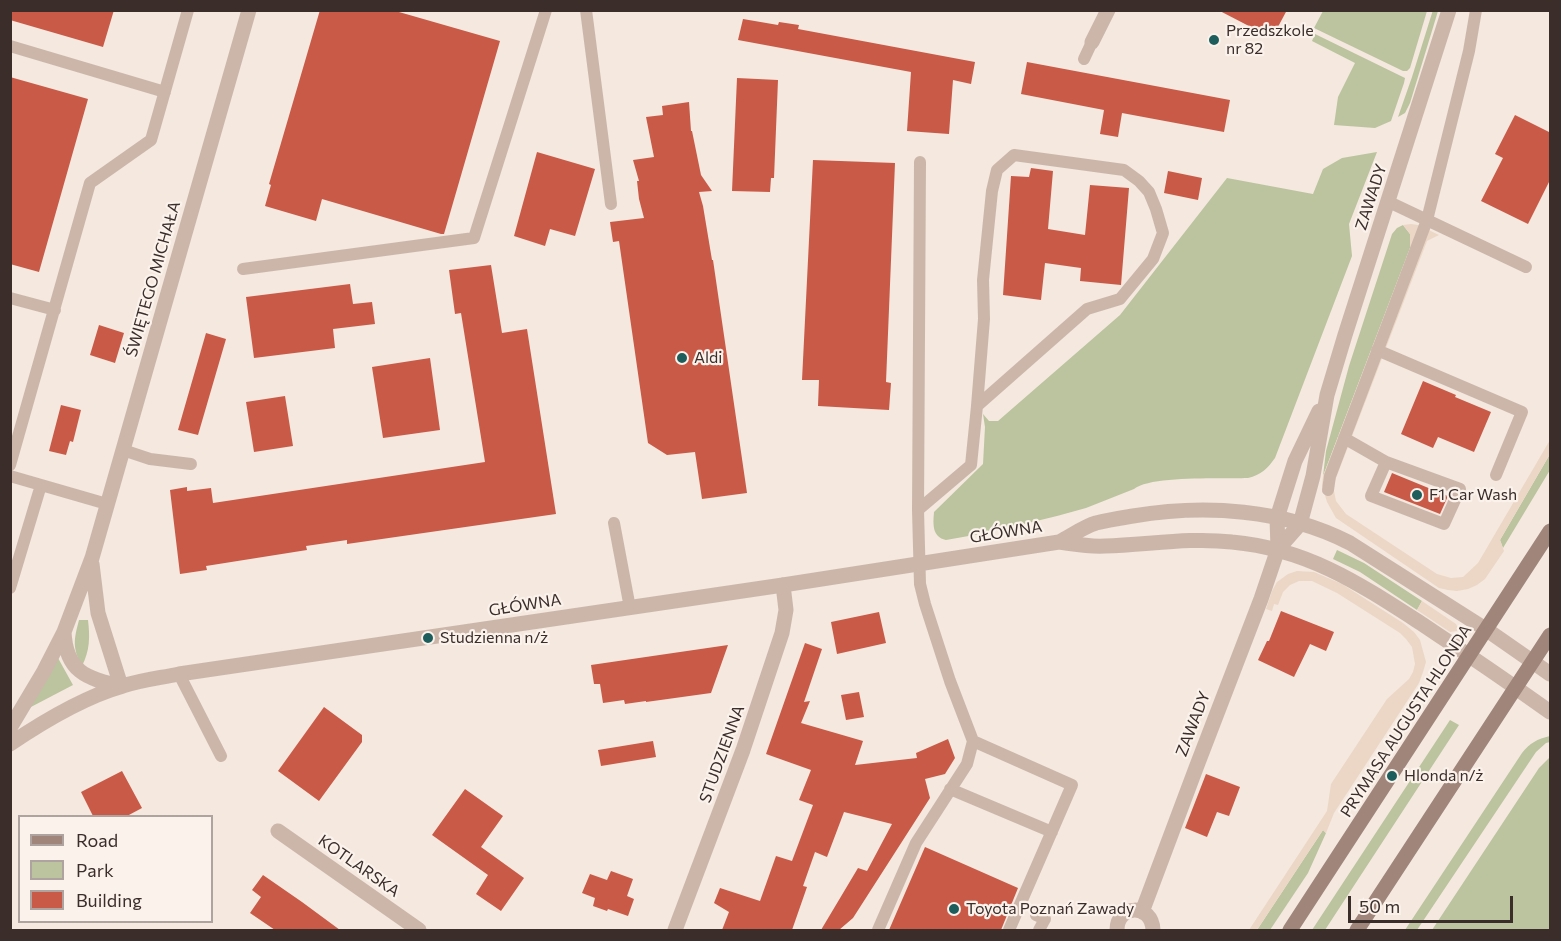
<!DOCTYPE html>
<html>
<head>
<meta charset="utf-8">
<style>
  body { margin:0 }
  #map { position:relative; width:1561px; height:941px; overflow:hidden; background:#f4e8df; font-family:Commissioner,sans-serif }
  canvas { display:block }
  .frame { position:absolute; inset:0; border:12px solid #3a2d2a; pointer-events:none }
  .legend { position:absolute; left:18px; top:815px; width:195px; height:108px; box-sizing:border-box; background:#fbf2ec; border:2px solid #aea39e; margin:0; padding:8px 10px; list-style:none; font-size:18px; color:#3a2d2a }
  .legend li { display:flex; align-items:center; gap:12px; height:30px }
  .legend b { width:30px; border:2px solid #aea39e }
  .scale { position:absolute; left:1348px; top:896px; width:165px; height:27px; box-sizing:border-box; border:3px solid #3a2d2a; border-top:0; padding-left:8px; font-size:18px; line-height:21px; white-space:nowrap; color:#3a2d2a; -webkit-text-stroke:4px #fbf2ec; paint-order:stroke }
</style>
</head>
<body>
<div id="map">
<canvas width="1561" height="941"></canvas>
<div class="frame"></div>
<ul class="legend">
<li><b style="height:8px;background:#a0857b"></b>Road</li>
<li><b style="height:16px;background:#bbc49e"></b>Park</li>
<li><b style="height:16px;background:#c95a47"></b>Building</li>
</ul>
<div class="scale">50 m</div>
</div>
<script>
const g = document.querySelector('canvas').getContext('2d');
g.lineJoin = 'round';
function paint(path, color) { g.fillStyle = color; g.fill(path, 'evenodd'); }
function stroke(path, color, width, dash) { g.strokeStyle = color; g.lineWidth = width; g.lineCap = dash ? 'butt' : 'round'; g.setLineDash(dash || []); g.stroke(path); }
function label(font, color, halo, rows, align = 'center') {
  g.font = font + ' Commissioner,sans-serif'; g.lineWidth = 4.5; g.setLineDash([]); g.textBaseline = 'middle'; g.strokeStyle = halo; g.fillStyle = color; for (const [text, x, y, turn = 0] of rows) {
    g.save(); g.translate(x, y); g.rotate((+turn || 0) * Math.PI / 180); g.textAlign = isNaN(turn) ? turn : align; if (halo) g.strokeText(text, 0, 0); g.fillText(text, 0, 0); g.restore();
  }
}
paint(new Path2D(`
  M1433 10 1438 11 1410 103 1405 113 1398 117 1412 77Z
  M1323 11V10L1427 11 1410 68 1407 71H1403L1314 28Z
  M1315 34 1405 78 1404 83 1391 121 1375 128 1334 125 1338 97 1355 63 1312 41Z
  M1377 152 1349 224 1352 256 1275 458C1268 468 1261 475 1248 478 1223 479 1151 475 1134 489L1086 508 1057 516 991 532 946 540C932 537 933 524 934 512L983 464 985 427 983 414 989 421H998L1120 315 1227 178 1313 194 1323 169 1342 158Z
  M1403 225 1410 234V248L1323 476 1326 451 1349 366 1392 234 1397 228Z
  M1550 454V470L1503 548 1500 540Z
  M1337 550 1364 563 1422 601 1417 610 1360 572 1333 559Z
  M79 620H88C90 637 90 650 82 666 72 648 74 639 79 620Z
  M58 658 73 685 29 708Z
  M1450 720 1459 725 1325 930H1312Z
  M1550 736V742L1546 743 1536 752 1417 930H1405L1522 753C1530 743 1537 739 1550 736Z
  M1550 757V930H1432L1539 768Z
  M1323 830 1326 833 1308 873 1270 930H1257Z`), '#bbc49e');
paint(new Path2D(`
  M1411 224 1418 225 1439 235 1427 241 1333 486 1336 501 1346 514 1437 574 1451 578 1463 577 1478 563 1550 440V454L1500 540 1504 551 1485 579 1477 585 1468 589 1457 591 1448 590 1439 588 1336 518 1327 502 1322 485 1323 476 1410 248V234L1403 225Z
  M1297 571 1314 572 1342 584 1403 623 1414 632 1420 640 1426 662 1423 672 1419 683 1334 813 1326 833 1323 830 1257 930H1249L1327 811 1331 784 1387 699 1409 679 1413 672 1415 664 1412 647 1406 639 1400 633 1337 593 1312 581H1299L1290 585 1283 592 1278 605 1274 604 1272 611 1266 609 1272 591 1277 582 1288 574Z
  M1422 601 1456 624 1458 628 1457 631 1450 632 1417 610Z`), '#ecd7c6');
paint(new Path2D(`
  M10 10H114L103 47 10 20Z
  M320 10H392L500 41 444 234H441L322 199 316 221 265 206 271 185 269 184Z
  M1218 10H1287L1272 38Z
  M743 19 778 25 779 22 799 25 798 29 975 62 971 84 953 80 949 134 907 131 911 72 738 40Z
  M1027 62 1230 100 1224 132 1122 113 1118 137 1100 134 1104 110 1021 94Z
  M10 77 88 99 39 272 10 264Z
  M737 78 778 80 774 178H771L770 192 732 191Z
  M689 102 691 131H692L701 175 712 191 699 192 703 206 712 260H713L747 493 702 499 695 452 667 455 648 443 619 241 613 242 610 222 644 218 639 199 637 181H639L633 160 654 157 646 117 663 115 662 106Z
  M1515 115 1551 133V178L1528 224 1481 201 1503 158 1495 154Z
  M537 152 595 169 575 236 550 229 545 246 514 236Z
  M813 160 895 163 886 382 891 383 889 410 818 406 819 380H802Z
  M1031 168 1053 171 1048 229 1085 235 1090 185 1129 188 1121 285 1080 281 1081 268 1045 263 1041 300 1003 295 1011 176 1029 177Z
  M1168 171 1202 178 1198 200 1164 193Z
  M491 265 502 333 527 329 556 514 347 544V540L306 546 307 550 206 566 207 570 180 574 170 490 187 487V491L211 488 213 503 485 462 461 313 455 314 449 270Z
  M350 284 353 304 372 302 375 324 333 329 335 348 254 358 246 297Z
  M99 325 124 333 115 363 90 355Z
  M206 333 226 339 198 435 178 430Z
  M430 358 440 430 383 438 372 367Z
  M1423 381 1456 395 1455 397 1491 412 1474 452 1438 437 1433 448 1401 434Z
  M285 396 293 446 254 452 246 402Z
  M61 405 81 410 73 442 70 441 66 455 49 451Z
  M1392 473 1448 496 1440 514 1384 492Z
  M1281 611 1334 632 1326 651 1310 644 1294 677 1258 660 1267 641H1269Z
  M879 612 886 643 837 654 831 622Z
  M805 643 822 649 804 702 810 701 801 723 863 741 855 765 917 758 916 753 948 739 955 758 945 774 925 779 930 798 853 918 839 930H821L858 868 867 871 892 824 844 812 827 857 815 852 803 886 807 887 792 930H722L729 912 714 903 720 888 760 901 776 856 792 861 813 805 799 800 811 770 766 754Z
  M728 645 711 693 646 702V701L625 704 624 700 603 703 600 684H594L591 665Z
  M859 692 864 717 846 720 841 695Z
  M324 707 362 735V742L319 801 278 771Z
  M653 741 656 757 601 766 598 750Z
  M122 771 142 808 127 816H93L81 792Z
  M1206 774 1240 787 1229 816 1217 812 1207 837 1185 828Z
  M465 789 503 816 481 847 524 878 501 911 476 894 488 875 432 835Z
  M925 847 1018 888 1001 930H889Z
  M611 871 633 879 627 896 634 899 628 916 608 909 607 911 593 906 595 898 582 893 590 874 607 880Z
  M263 875 302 902 340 930H275L250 913 261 897 252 890Z`), '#c95a47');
stroke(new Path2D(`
  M586 10 611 204
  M10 46 165 92
  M1084 59 1092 42
  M1389 202 1526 267
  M243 269 474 238 546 10
  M10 298 55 310
  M1377 350 1522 412 1496 475
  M1344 438 1386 462 1460 489 1444 524 1371 496 1386 462
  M123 450 150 459 191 464
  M10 465 90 183 151 140 188 10
  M10 476 107 504
  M1328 490 1330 476 1427 220 1469 51 1476 10
  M918 510 971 465 977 406 1087 309 1120 299 1153 259 1163 233 1156 209 1149 192 1139 181 1124 170 1014 155 997 170 992 191 983 280 984 319 977 406
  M614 523 630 608
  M10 588 41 485
  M179 674 221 756
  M973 741 1072 785 1009 930
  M950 789 1052 832
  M1036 915 1045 919 1039 930
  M878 930 916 843 967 764 973 741 950 681 925 604 920 584 918 510 920 162`), '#ccb6aa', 12);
stroke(new Path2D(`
  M1092 42 1108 10
  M1278 549 1300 524 1313 476 1327 395 1345 335 1449 10
  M1533 662 1550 674
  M1516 688 1550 712
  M278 831 419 930
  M1142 912 1196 768 1261 599 1278 549 1277 518 1295 461 1319 411
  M675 930 743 750 782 633 786 610 783 585
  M1117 930C1117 904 1152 903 1153 930`), '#ccb6aa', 15);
stroke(new Path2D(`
  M1059 542C1071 536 1083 527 1096 523 1108 520 1121 518 1133 516 1205 504 1284 509 1350 543L1487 630 1533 662
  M92 564 98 613 121 686
  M64 632C66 671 86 679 121 686
  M10 728 44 671 64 632 92 558 249 10
  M10 744C44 721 84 697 123 686 141 680 160 678 179 674L783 585 1059 542C1074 544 1089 547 1105 546 1147 545 1189 537 1232 542 1308 549 1360 584 1422 624 1453 645 1485 666 1516 688`), '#ccb6aa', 15);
stroke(new Path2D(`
  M1290 930 1550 531
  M1357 930 1550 635`), '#a0857b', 15);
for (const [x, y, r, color] of [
  [1214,40,6,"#1d5d5b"],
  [682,358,6,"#1d5d5b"],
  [1417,495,6,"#1d5d5b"],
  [428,638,6,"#1d5d5b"],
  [1392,776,6,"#1d5d5b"],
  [954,909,6,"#1d5d5b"]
]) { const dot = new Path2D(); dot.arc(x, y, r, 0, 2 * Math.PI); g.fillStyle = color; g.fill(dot); stroke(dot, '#fbf2ec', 2); }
label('16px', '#3a2d2a', '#fbf2ec', [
  ["Przedszkole",1226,31],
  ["nr 82",1226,49],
  ["Aldi",694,358],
  ["F1 Car Wash",1429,495],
  ["Studzienna n/ż",440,638],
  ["Hlonda n/ż",1404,776],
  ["Toyota Poznań Zawady",966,909]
], 'left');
label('16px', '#3a2d2a', '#fbf2ec', [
  ["ZAWADY",1371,197,-72],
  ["ŚWIĘTEGO MICHAŁA",153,279,-74],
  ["GŁÓWNA",1006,532,-9],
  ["GŁÓWNA",525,605,-9],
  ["PRYMASA AUGUSTA HLONDA",1406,721,-57],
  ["ZAWADY",1193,724,-69],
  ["STUDZIENNA",722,754,-70],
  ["KOTLARSKA",359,866,35]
]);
</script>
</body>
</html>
